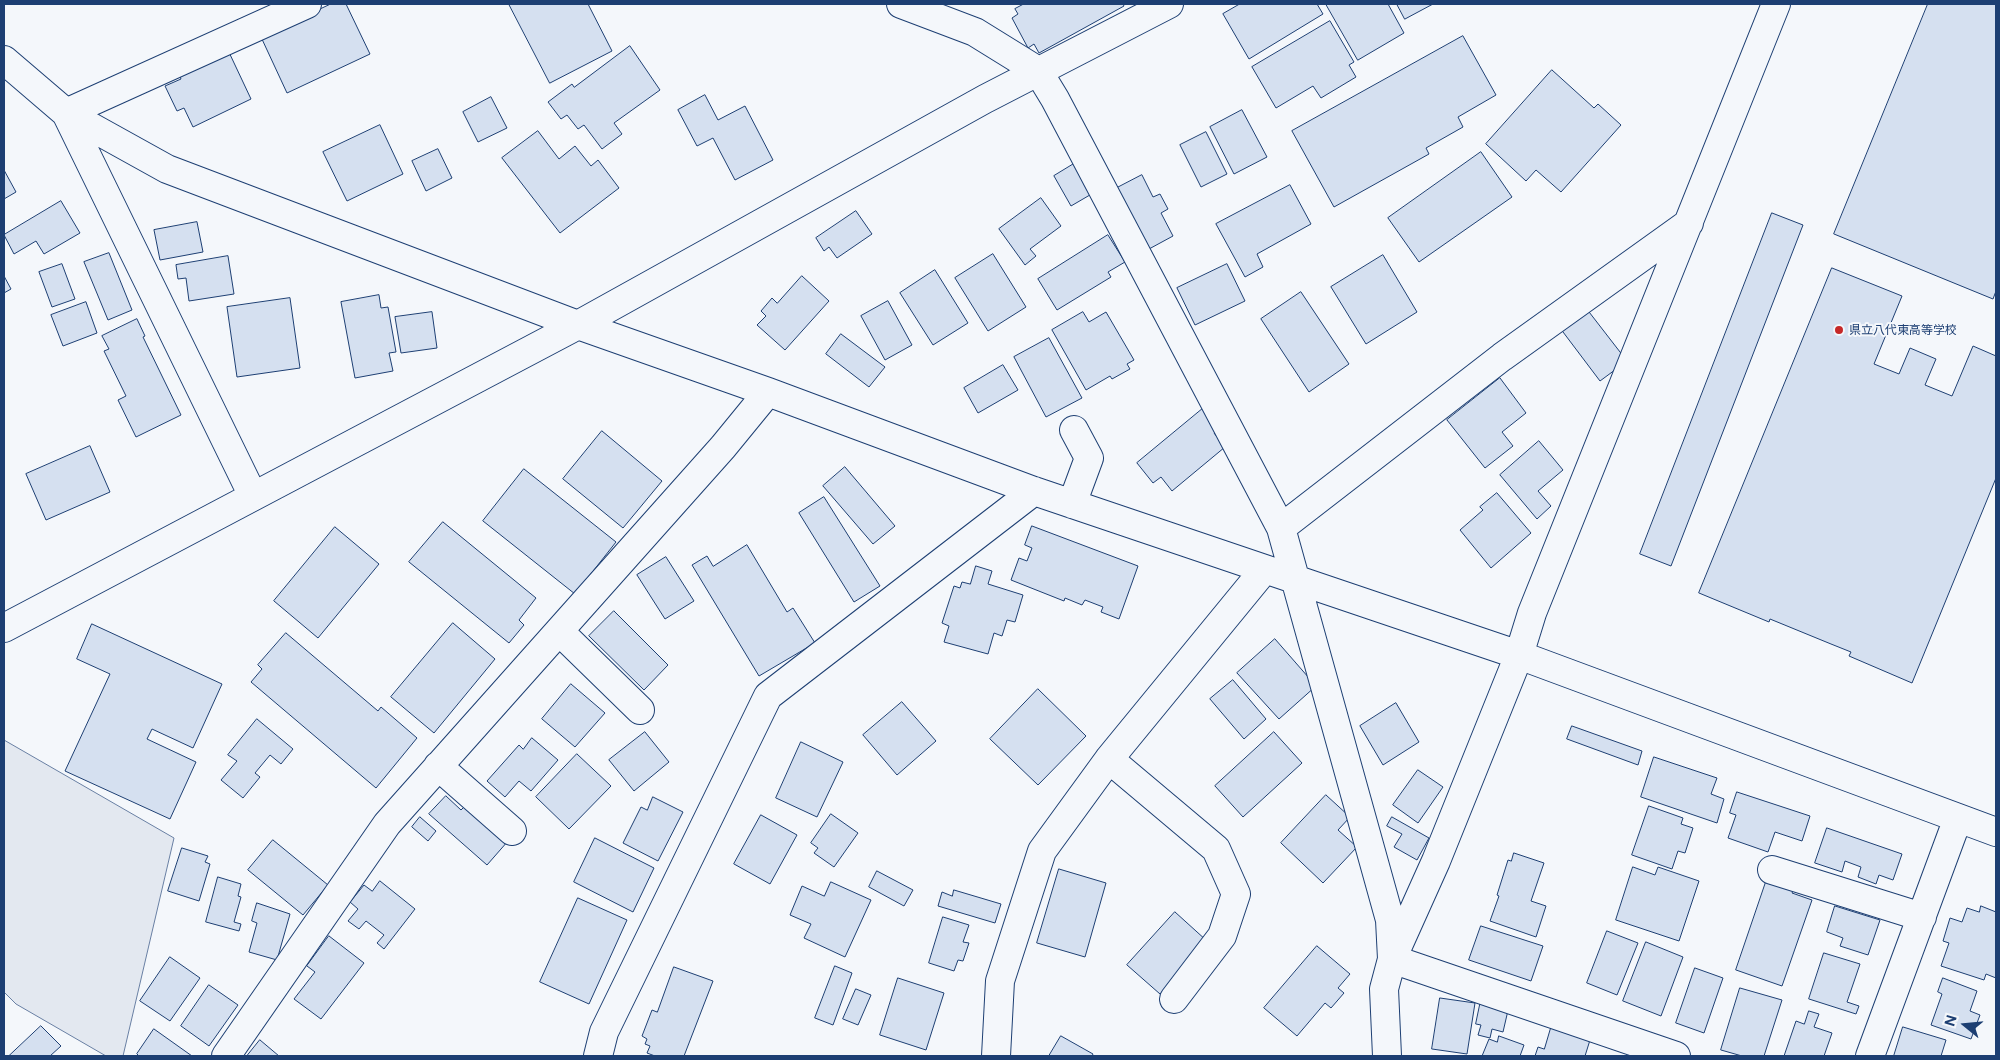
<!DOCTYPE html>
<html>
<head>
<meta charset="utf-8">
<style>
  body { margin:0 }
  #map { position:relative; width:2000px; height:1060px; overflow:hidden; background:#f4f7fb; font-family:"Public Sans",sans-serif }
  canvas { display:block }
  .frame { position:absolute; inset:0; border:5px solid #1d3f73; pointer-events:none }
  .north { position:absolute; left:1940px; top:1000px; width:50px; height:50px; -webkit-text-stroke:4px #f4f7fb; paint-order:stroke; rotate:287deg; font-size:14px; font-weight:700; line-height:20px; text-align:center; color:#1d3f73 }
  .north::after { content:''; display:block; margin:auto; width:18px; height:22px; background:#1d3f73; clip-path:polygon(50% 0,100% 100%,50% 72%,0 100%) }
</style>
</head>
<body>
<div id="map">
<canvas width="2000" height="1060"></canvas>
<div class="frame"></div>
<div class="north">N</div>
</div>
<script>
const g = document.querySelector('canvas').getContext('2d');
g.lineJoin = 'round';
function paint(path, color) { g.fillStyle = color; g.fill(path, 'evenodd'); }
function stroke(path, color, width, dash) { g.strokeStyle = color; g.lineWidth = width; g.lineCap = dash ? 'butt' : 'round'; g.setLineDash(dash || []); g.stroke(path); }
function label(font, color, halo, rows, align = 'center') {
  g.font = font + ' "Public Sans","Noto Sans JP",sans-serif'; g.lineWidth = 4; g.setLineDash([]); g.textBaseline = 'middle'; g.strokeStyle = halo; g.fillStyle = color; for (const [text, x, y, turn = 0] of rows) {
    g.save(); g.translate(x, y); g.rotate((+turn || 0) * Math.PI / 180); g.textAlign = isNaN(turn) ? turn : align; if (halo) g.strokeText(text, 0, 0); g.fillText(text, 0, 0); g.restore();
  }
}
const parking = new Path2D(`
  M4 740 174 838 123 1056H106L16 1004 4 992Z`);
paint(parking, '#e3e8f0');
stroke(parking, '#687fa3', 1);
const building = new Path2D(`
  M331 4H346L370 54 287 93 261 37Z
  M509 4H588L612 51 550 83Z
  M1024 4H1123L1124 6 1039 53 1034 44 1028 48 1012 18 1018 14 1015 9Z
  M1240 4H1317L1323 14 1249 59 1223 14Z
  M1326 4H1388L1404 33 1358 60Z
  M1397 4H1433L1405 19Z
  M1928 4H1996V291L1993 299 1834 234Z
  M1330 21 1354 62 1349 65 1356 77 1321 98 1313 86 1276 108 1252 67Z
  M1463 36 1496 95 1458 117 1463 127 1426 148 1429 154 1334 207 1292 131Z
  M630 46 660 90 614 123 622 134 602 149 584 125 578 129 567 115 561 119 548 102 572 84 574 87Z
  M227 48 251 99 193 127 184 108 177 111 165 86 181 79 178 72Z
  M1552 70 1594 108 1598 104 1621 125 1561 192 1536 170 1526 181 1486 144Z
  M705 95 718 120 745 106 773 160 735 180 713 138 697 146 678 110Z
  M491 97 507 128 478 142 463 112Z
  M1242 110 1267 157 1234 174 1210 127Z
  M380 125 403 174 347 201 323 152Z
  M538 131 559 159 575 146 591 166 598 160 619 188 560 233 502 158Z
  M1206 132 1227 174 1201 187 1180 145Z
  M438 149 452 178 426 191 412 161Z
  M1481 152 1512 197 1419 262 1388 218Z
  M1077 162 1095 192 1071 206 1054 176Z
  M4 170 16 192 4 199Z
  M1142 175 1153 197 1160 194 1168 209 1161 213 1173 236 1149 249 1117 188Z
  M1290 185 1311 224 1257 254 1263 267 1245 277 1216 224Z
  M1041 198 1061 226 1030 249 1036 256 1025 265 999 229Z
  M61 201 80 233 44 254 36 241 14 254 4 235Z
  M856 211 872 234 837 258 829 247 824 251 816 238Z
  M1772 213 1803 225 1671 566 1640 554Z
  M197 222 203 252 160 260 154 230Z
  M1108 235 1125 262 1108 272 1111 277 1057 310 1038 279Z
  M109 253 132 310 108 320 84 262Z
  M993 254 1026 307 988 331 955 278Z
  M1383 255 1417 312 1366 344 1331 287Z
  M228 256 234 294 189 301 186 278 178 279 176 265Z
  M62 264 75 299 52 307 39 272Z
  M1227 264 1245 301 1195 325 1177 288Z
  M1832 268 1902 296 1874 364 1899 374 1910 348 1936 359 1925 385 1952 396 1973 346 1996 356V478L1912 683 1849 656 1851 652 1831 644 1770 619 1769 622 1699 593Z
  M935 270 968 323 933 345 900 293Z
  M4 276 11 289 4 293Z
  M802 276 829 301 785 350 757 325 766 316 761 311 772 298 777 303Z
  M1301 292 1349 364 1309 392 1261 319Z
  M379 295 381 308 388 307 396 352 389 353 393 371 355 378 341 302Z
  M290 298 300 368 237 377 227 307Z
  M888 301 912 345 885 360 861 316Z
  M86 302 97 333 63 346 51 315Z
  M1586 308 1627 361 1600 381 1560 328Z
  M432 312 437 348 401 353 395 317Z
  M1083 312 1089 322 1106 312 1134 360 1127 364 1130 369 1112 379 1110 376 1086 390 1052 330Z
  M137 319 145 336 143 337 181 415 136 437 118 400 126 396 104 351 109 349 102 336Z
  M841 334 885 367 869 387 826 354Z
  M1049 338 1082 398 1046 417 1014 357Z
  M1003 365 1018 390 978 413 964 388Z
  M1500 378 1526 413 1502 432 1513 446 1485 468 1447 420Z
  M1206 406 1223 425 1214 433 1225 447 1172 491 1161 477 1153 483 1137 463Z
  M602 431 662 481 623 528 563 479Z
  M1539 441 1563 470 1538 491 1551 506 1537 519 1500 475Z
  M90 446 110 492 46 520 26 474Z
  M845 467 895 526 873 544 823 486Z
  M524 469 616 542 575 594 483 521Z
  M1497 493 1531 533 1491 568 1460 530 1483 510 1480 507Z
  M824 497 880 586 854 602 799 513Z
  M443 522 536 598 519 620 524 625 509 643 409 562Z
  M1032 526 1138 566 1119 619 1101 612 1103 607 1085 600 1082 605 1065 598 1064 601 1011 580 1019 558 1027 561 1032 548 1025 545Z
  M335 527 379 564 318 638 274 601Z
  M747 545 787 612 793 608 815 643 759 676 692 565 707 556 713 566Z
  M666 557 694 601 665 619 637 575Z
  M976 566 992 571 988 584 1023 595 1015 622 1007 620 1002 636 994 633 988 654 944 642 949 626 942 623 954 586 960 588 962 582 970 584Z
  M614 611 668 665 644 690 589 636Z
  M453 623 495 659 434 733 391 697Z
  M92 624 222 684 193 748 152 729 147 739 196 762 170 819 65 771 110 674 77 659Z
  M286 633 378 711 381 707 417 738 376 788 251 682 262 669 258 665Z
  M1275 639 1316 686 1279 719 1237 673Z
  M1233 680 1266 719 1244 739 1210 699Z
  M571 684 605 713 575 747 542 719Z
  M1038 689 1086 736 1038 785 990 739Z
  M902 702 936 741 897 775 863 735Z
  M1396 703 1419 742 1383 765 1360 726Z
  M257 719 293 749 281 764 270 755 255 773 260 777 243 798 221 780 237 761 228 755Z
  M1572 726 1642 751 1638 765 1567 739Z
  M645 732 669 762 634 791 609 760Z
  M1274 732 1302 763 1243 817 1215 786Z
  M532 738 558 760 531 791 519 781 505 797 487 781 519 745 523 749Z
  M801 742 843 762 817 817 776 798Z
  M577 754 611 786 569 829 536 797Z
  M1654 757 1717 778 1711 794 1724 799 1717 823 1641 797Z
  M1418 770 1443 787 1418 823 1393 805Z
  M1737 792 1810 816 1802 841 1775 832 1768 852 1728 838 1736 815 1730 813Z
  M1326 795 1350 817 1338 830 1357 847 1323 883 1281 843Z
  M446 796 461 810 467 804 508 841 487 865 429 814Z
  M653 797 683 812 658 861 623 843 641 807 647 810Z
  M1649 806 1683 818 1681 824 1693 828 1685 853 1678 851 1672 869 1632 855Z
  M831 814 858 833 834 867 814 853 818 848 811 843Z
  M761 815 797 835 770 884 734 864Z
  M420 817 436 831 428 841 412 827Z
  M1392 817 1429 838 1417 860 1394 847 1402 834 1387 826Z
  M1827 828 1902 854 1893 880 1879 875 1876 884 1858 877 1861 867 1845 861 1842 872 1815 863Z
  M595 838 654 868 633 912 574 882Z
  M273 840 328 885 303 915 248 870Z
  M182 848 208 856 205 862 210 864 199 901 168 891Z
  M1514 853 1544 863 1531 901 1546 906 1536 937 1490 921 1499 896 1497 895 1508 860 1511 861Z
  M1633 867 1655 875 1658 867 1699 881 1679 941 1616 920Z
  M1059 869 1106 883 1085 957 1037 943Z
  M877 871 913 890 904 906 869 887Z
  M218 877 241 884 238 896 241 897 234 922 241 924 239 931 206 922Z
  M1767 879 1794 889 1792 893 1812 900 1782 986 1736 970Z
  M380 881 415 909 384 949 377 943 384 935 366 921 359 929 348 921 358 909 350 902 364 885 372 891Z
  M831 882 871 900 845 957 804 938 811 924 790 915 802 886 824 896Z
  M954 890 1001 904 995 923 938 906 942 892 952 896Z
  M578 898 627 920 589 1004 540 982Z
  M257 903 290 914 277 960 249 952 257 923 252 921Z
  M1835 906 1880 920 1868 955 1840 946 1843 938 1827 932Z
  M1981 906 1996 912V978L1986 974 1984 980 1941 966 1949 943 1943 941 1950 918 1962 922 1967 908 1979 912Z
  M1175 912 1207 941 1160 994 1127 965Z
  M943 917 969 925 963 942 969 943 963 961 958 960 954 971 929 963Z
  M1481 926 1543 946 1531 981 1469 960Z
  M1607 931 1638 943 1617 995 1587 983Z
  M329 936 364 963 321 1019 294 999 315 972 307 966Z
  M1646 942 1683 957 1661 1016 1623 1001Z
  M1317 946 1350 974 1338 988 1344 993 1331 1008 1325 1003 1297 1036 1264 1008Z
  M1824 953 1860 964 1847 1002 1859 1006 1856 1014 1809 999Z
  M170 957 200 978 170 1021 140 1001Z
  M835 966 852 973 833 1025 815 1018Z
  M674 967 713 981 684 1056H655L647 1053 650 1046 645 1044 647 1039 642 1036 652 1010 657 1012Z
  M1695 968 1723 978 1704 1033 1676 1023Z
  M898 978 944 993 926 1050 880 1035Z
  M1943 978 1977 991 1970 1011 1980 1015 1971 1039 1931 1025 1942 994 1938 992Z
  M209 985 238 1005 209 1046 181 1026Z
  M1740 988 1782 1000 1764 1056H1742L1721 1050Z
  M856 989 871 995 858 1025 843 1019Z
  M1440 998 1475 1003 1467 1054 1432 1049Z
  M1481 1000 1509 1006 1503 1032 1492 1029 1490 1038 1478 1035 1481 1025 1476 1024Z
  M1809 1011 1819 1014 1814 1027 1832 1033 1824 1056H1784L1796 1021 1804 1024Z
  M41 1026 61 1046 50 1056H9Z
  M1903 1027 1946 1040 1941 1056H1894Z
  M1551 1028 1590 1040 1585 1056H1535L1538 1047 1544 1049Z
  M154 1029 192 1056H139L137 1054Z
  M1061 1036 1093 1054 1092 1056H1049Z
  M1499 1036 1524 1045 1520 1056H1482L1489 1039 1497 1042Z
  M260 1040 279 1056H247Z`);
paint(building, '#d5e0f0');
stroke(building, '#1d3f73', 1);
const minor = new Path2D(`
  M901 4 975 32 1038 71 1055 99 1281 528 1390 920 1392 959 1676 1056
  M4 60 66 113 167 169 578 325 768 392 1034 491 1519 655 1996 832
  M253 496 66 113 307 4
  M1072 504 1089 458 1074 430
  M1281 528 1502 357 1689 223
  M4 628 578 325 985 99 1169 4
  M559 631 640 710
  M1109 759 1216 849 1236 894 1222 936 1174 999
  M438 766 512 831
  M1772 870 1922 917
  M226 1056 387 824 723 447 768 392
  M598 1056 604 1032 768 696 1034 491
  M996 1056 1000 981 1042 851 1109 759 1264 570
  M1387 1056 1384 989 1392 959 1436 861 1519 655 1532 613 1776 4
  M1870 1056 1958 818`);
stroke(minor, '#1d3f73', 30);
stroke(minor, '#f4f7fb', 28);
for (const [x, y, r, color] of [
  [1839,330,5,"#c62828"]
]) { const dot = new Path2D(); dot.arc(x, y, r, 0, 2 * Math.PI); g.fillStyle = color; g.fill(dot); stroke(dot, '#f4f7fb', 2); }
label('12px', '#1d3f73', '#f4f7fb', [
  ["県立八代東高等学校",1849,330]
], 'left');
</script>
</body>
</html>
